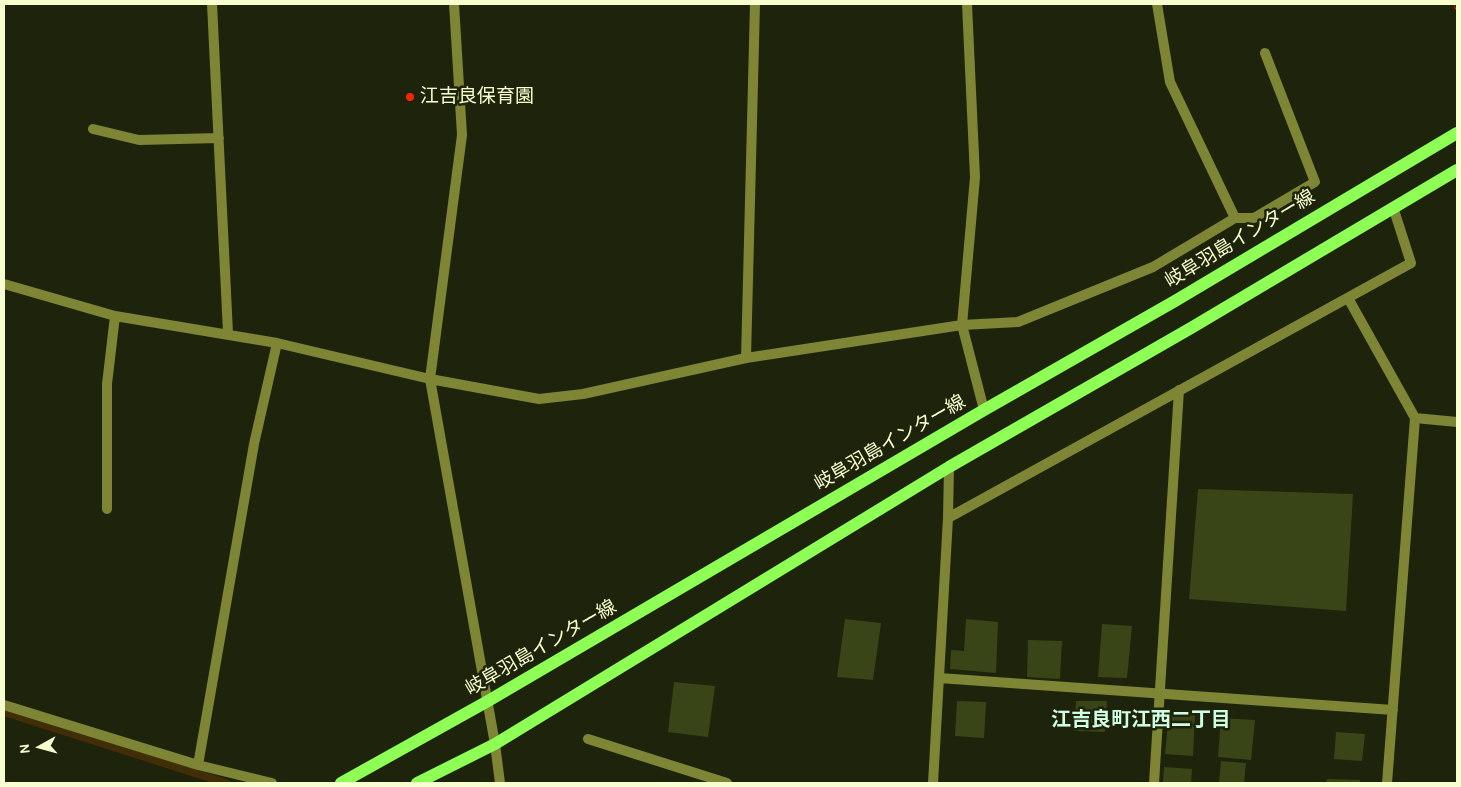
<!DOCTYPE html>
<html>
<head>
<meta charset="utf-8">
<style>
  body { margin:0 }
  #map { position:relative; width:1461px; height:787px; overflow:hidden; background:#1e230c; font-family:Karla,sans-serif }
  canvas { display:block }
  .frame { position:absolute; inset:0; border:5px solid #f7ffce; pointer-events:none }
  .north { position:absolute; left:15px; top:722px; width:50px; height:50px; -webkit-text-stroke:4px #1e230c; paint-order:stroke; rotate:263deg; font-size:14px; font-weight:700; line-height:20px; text-align:center; color:#f7ffce }
  .north::after { content:''; display:block; margin:auto; width:18px; height:22px; background:#f7ffce; clip-path:polygon(50% 0,100% 100%,50% 72%,0 100%) }
</style>
</head>
<body>
<div id="map">
<canvas width="1461" height="787"></canvas>
<div class="frame"></div>
<div class="north">N</div>
</div>
<script>
const g = document.querySelector('canvas').getContext('2d');
g.lineJoin = 'round';
function stroke(path, color, width, dash) { g.strokeStyle = color; g.lineWidth = width; g.lineCap = dash ? 'butt' : 'round'; g.setLineDash(dash || []); g.stroke(path); }
function paint(path, color) { g.fillStyle = color; g.fill(path, 'evenodd'); }
function label(font, color, halo, rows, align = 'center') {
  g.font = font + ' Karla,"Noto Sans JP",sans-serif'; g.lineWidth = 5; g.setLineDash([]); g.textBaseline = 'middle'; g.strokeStyle = halo; g.fillStyle = color; for (const [text, x, y, turn = 0] of rows) {
    g.save(); g.translate(x, y); g.rotate((+turn || 0) * Math.PI / 180); g.textAlign = isNaN(turn) ? turn : align; if (halo) g.strokeText(text, 0, 0); g.fillText(text, 0, 0); g.restore();
  }
}
stroke(new Path2D(`
  M4 712 226 783`), '#422e06', 8);
paint(new Path2D(`
  M1198 489 1353 494 1346 611 1189 599Z
  M845 619 881 623 873 680 837 677Z
  M966 619 998 622 996 673 950 669 951 650 964 651Z
  M1102 624 1132 626 1127 678 1098 677Z
  M1028 640 1062 641 1060 679 1027 677Z
  M674 682 715 686 708 737 668 732Z
  M957 701 986 702 984 738 955 736Z
  M1076 701H1107L1105 732 1074 731Z
  M1169 713 1195 715 1193 756 1165 754Z
  M1221 718 1255 720 1251 760 1218 757Z
  M1336 732 1365 734 1362 761 1334 759Z
  M1221 761 1246 763 1244 783H1219Z
  M1164 767 1192 769 1191 783H1163Z
  M1327 779 1360 780V783H1326Z`), '#3a4517');
stroke(new Path2D(`
  M212 4 228 333
  M454 4 462 135 430 379 495 744 500 783
  M967 4 975 177 962 325 984 410
  M93 129 139 140 219 138
  M1235 218H1254L1315 182 1265 53
  M4 284 115 316 277 343 430 379 539 399 583 394 746 358 962 325 1018 322 1153 267 1235 218 1170 82 1157 4
  M1348 298 1415 418 1457 422
  M746 358 755 4
  M107 509V384L115 316
  M948 518 1411 263 1393 207
  M939 678 1393 710
  M4 705 198 765 272 783
  M588 739 727 783
  M198 765 254 444 277 343
  M933 783 948 518 949 467
  M1154 783 1179 390
  M1387 783 1415 418`), '#7e8534', 10);
stroke(new Path2D(`
  M341 783 488 701 984 410 1175 301 1457 133
  M417 783 495 744 949 467 1191 328 1457 170`), '#8eff55', 12);
const rail = new Path2D(`
  M1456 4 1457 7`);
stroke(rail, '#f92300', 5.5);
stroke(rail, '#1e230c', 4, [11]);
for (const [x, y, r, color] of [
  [410,97,5,"#f92300"]
]) { const dot = new Path2D(); dot.arc(x, y, r, 0, 2 * Math.PI); g.fillStyle = color; g.fill(dot); stroke(dot, '#1e230c', 2); }
label('19px', '#f7ffce', '#1e230c', [
  ["江吉良保育園",420,97]
], 'left');
label('19px', '#f7ffce', '#1e230c', [
  ["岐阜羽島インター線",1240,239,-31],
  ["岐阜羽島インター線",890,443,-30],
  ["岐阜羽島インター線",541,648,-30]
]);
label('bold 20px', '#d0ffe3', '#1e230c', [
  ["江吉良町江西二丁目",1141,720]
]);
</script>
</body>
</html>
